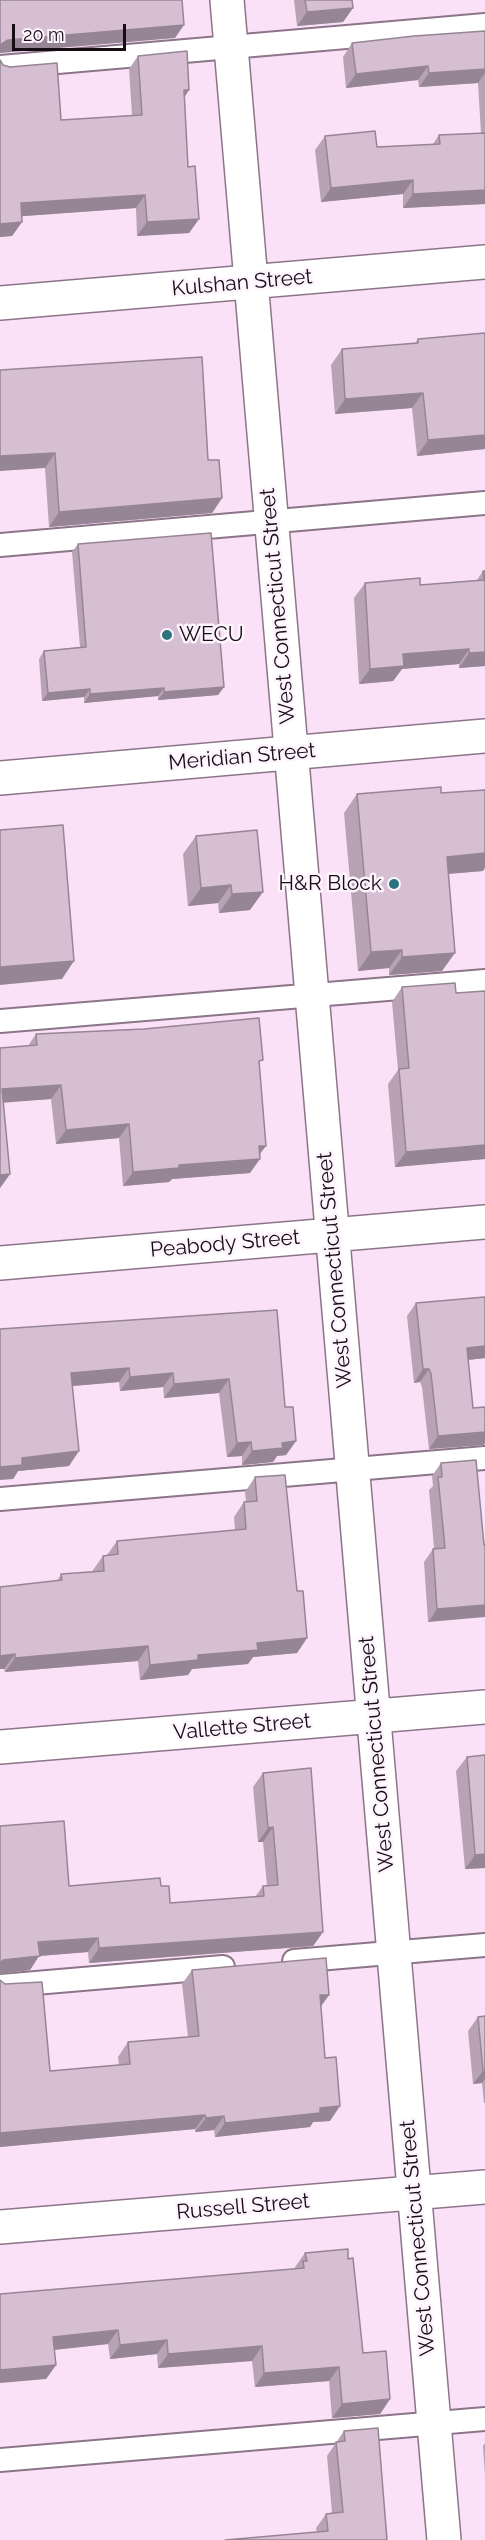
<!DOCTYPE html>
<html>
<head>
<meta charset="utf-8">
<style>
  body { margin:0 }
  #map { position:relative; width:485px; height:2540px; overflow:hidden; background:#fbe1f7; font-family:Raleway,sans-serif }
  canvas { display:block }
  .scale { position:absolute; left:12px; top:24px; width:114px; height:27px; box-sizing:border-box; border:3px solid #160d15; border-top:0; padding-left:8px; font-size:18px; line-height:21px; white-space:nowrap; color:#160d15; -webkit-text-stroke:4px #fef4fd; paint-order:stroke }
</style>
</head>
<body>
<div id="map">
<canvas width="485" height="2540"></canvas>
<div class="scale">20 m</div>
</div>
<script>
const g = document.querySelector('canvas').getContext('2d');
g.lineJoin = 'round';
function stroke(path, color, width, dash) { g.strokeStyle = color; g.lineWidth = width; g.lineCap = dash ? 'butt' : 'round'; g.setLineDash(dash || []); g.stroke(path); }
function paint(path, color) { g.fillStyle = color; g.fill(path, 'evenodd'); }
function label(font, color, halo, rows, align = 'center') {
  g.font = font + ' Raleway,sans-serif'; g.lineWidth = 5; g.setLineDash([]); g.textBaseline = 'middle'; g.strokeStyle = halo; g.fillStyle = color; for (const [text, x, y, turn = 0] of rows) {
    g.save(); g.translate(x, y); g.rotate((+turn || 0) * Math.PI / 180); g.textAlign = isNaN(turn) ? turn : align; if (halo) g.strokeText(text, 0, 0); g.fillText(text, 0, 0); g.restore();
  }
}
const service = new Path2D(`
  M0 67 485 25
  M0 545 485 503
  M0 1021 485 981
  M0 1499 485 1458
  M294 1961 485 1945
  M0 1986 223 1967
  M0 2460 485 2419`);
const minor = new Path2D(`
  M227 0 444 2540
  M0 303 485 262
  M0 1263 485 1222
  M0 1747 485 1707
  M0 2227 485 2187`);
const tertiary = new Path2D(`
  M0 778 485 736`);
stroke(service, '#8c7589', 26);
stroke(minor, '#8c7589', 36);
stroke(tertiary, '#8c7589', 36);
stroke(service, '#fff', 22);
stroke(minor, '#fff', 33);
stroke(tertiary, '#fff', 33);
paint(new Path2D(`
  M294 0H352L353 8 343 22 297 26Z
  M485 31V204L403 208V194L321 202 315 150 325 136 377 147 433 144 439 135 481 133 478 83 419 87 418 80 346 88 343 57 352 43Z
  M138 56 184 97 188 167 199 219 189 233 137 236 136 208 22 216V222L12 236 0 237V60L3 65 61 120 132 115 129 69Z
  M418 339 485 449 417 456 412 408 335 414 331 365 342 349 415 343Z
  M0 370 208 460 222 498 212 513 49 527 45 468Z
  M78 544 224 687 218 695 158 700V696L84 703V697L42 701 39 659 44 651 80 647 72 552Z
  M483 571H485V666L459 668V664L402 669 393 681 359 684 354 598 365 583 420 585 477 580Z
  M441 793 483 871 448 874 442 971 389 975V968L358 971 344 813 357 794Z
  M196 836 250 910 219 913 218 903 188 906 183 854Z
  M402 987 456 993 485 991V1159L395 1167 388 1084 398 1070 392 1002Z
  M36 1034 259 1065V1155L250 1173 172 1179 169 1182 123 1186 119 1138 56 1144 51 1099 3 1102 10 1174 0 1188V1048L28 1046Z
  M485 1297V1358L468 1360 473 1408 484 1445 429 1449 422 1387 420 1382 414 1383 407 1316 416 1303Z
  M277 1310 285 1407 296 1441 286 1455 277 1456 273 1462 242 1465V1456L227 1457 219 1393 164 1398 163 1387 120 1391 119 1382 72 1386 69 1466 18 1471 13 1479 0 1329Z
  M441 1463 484 1545 428 1622 424 1562 433 1549 434 1548 429 1490 433 1486 432 1476Z
  M255 1477 297 1591 307 1638 297 1653 253 1657 248 1664 192 1669 188 1675 140 1680 138 1661 5 1672 4 1669H0V1587L57 1581 61 1574 93 1572V1570L103 1556 107 1555 117 1541 235 1530 234 1517 244 1502H246L245 1492Z
  M485 1755V1868L465 1869 456 1771 467 1757Z
  M263 1773 323 1932 313 1946 89 1963 88 1952 39 1956 30 1970 0 1974V1826L69 1886H161L170 1903 255 1897 263 1886H267L263 1842H258L253 1787Z
  M192 1970 329 1995 321 2006 330 2121 313 2122 310 2127 215 2137 214 2130 195 2132V2129L0 2147V1980L50 2071 119 2065 118 2057 128 2042 188 2037 182 1984Z
  M485 2016V2103H484L482 2083 473 2084 468 2031 478 2017Z
  M305 2253 348 2259 363 2353 390 2399 380 2414 332 2418 329 2381 255 2387 252 2361 158 2368 157 2354 110 2359 108 2344 54 2350 56 2365 46 2379 0 2294 296 2269 295 2267Z
  M344 2431 387 2540 317 2532 316 2528 326 2514 332 2513 327 2456Z
  M485 2443V2475L483 2446Z`), '#b8a3b5');
paint(new Path2D(`
  M353 8 343 22 297 26 307 12Z
  M184 25 175 38 0 53V45L8 40Z
  M428 66 418 80 346 88 356 74Z
  M485 69V73L478 83 419 87 429 73Z
  M184 90H189L180 104Z
  M413 180 403 194 321 202 331 188Z
  M485 190V204L403 208 413 194Z
  M145 195 136 208 11 217 21 203Z
  M199 219 189 233 137 236 147 222Z
  M22 222 12 236 0 237V224Z
  M423 393 412 408 335 414 345 399Z
  M485 435V449L417 456 428 440Z
  M55 453 45 468 0 471V456Z
  M222 498 212 513 49 527 59 512Z
  M469 649 459 664 402 669 393 681 359 684 370 669 403 654Z
  M485 652V666L459 668 469 653Z
  M224 687 218 695 158 700 164 692Z
  M164 688 158 696 84 703 90 694Z
  M90 689 84 697 42 701 48 693Z
  M485 853V868L483 871 434 875 447 857Z
  M231 885 218 903 188 906 201 888Z
  M263 892 250 910 219 913 232 894Z
  M402 950 389 968 358 971 371 952Z
  M455 953 442 971 389 975 402 957Z
  M74 961 62 979 0 985V967Z
  M61 1085 51 1099 0 1103 2 1089Z
  M129 1124 119 1138 56 1144 66 1130Z
  M485 1145V1159L395 1167 406 1152Z
  M259 1146H266L256 1159H260L250 1173 172 1179 169 1182 123 1186 133 1172 179 1165Z
  M10 1174 0 1188V1175Z
  M485 1346V1358L458 1361 467 1348Z
  M129 1368 119 1382 61 1387 71 1373Z
  M423 1369H429L420 1382 414 1383Z
  M173 1373 163 1387 120 1391 130 1377Z
  M229 1379 219 1393 164 1398 174 1384Z
  M485 1432V1443L484 1445 429 1449 438 1436Z
  M296 1441 286 1455 277 1456 273 1462 242 1465 252 1451 282 1443Z
  M251 1442 242 1456 227 1457 237 1443Z
  M79 1451 69 1466 18 1471 13 1479 0 1480V1467L22 1458Z
  M485 1605V1617L428 1622 437 1609Z
  M307 1638 297 1653 253 1657 248 1664 192 1669 188 1675 140 1680 150 1665 257 1643Z
  M148 1646 138 1661 5 1672 15 1658Z
  M15 1654 4 1669H0V1656Z
  M273 1827 263 1842H258L268 1828Z
  M485 1854V1868L465 1869 475 1855Z
  M323 1932 313 1946 89 1963 99 1948Z
  M98 1938 88 1952 39 1956 30 1970 0 1974V1963L3 1960 38 1942Z
  M320 1995H329L319 2009Z
  M483 2071H485V2079L482 2083 473 2084Z
  M340 2106 330 2121 313 2122 310 2127 215 2137 225 2123 320 2108Z
  M205 2115 195 2129 0 2147V2133Z
  M224 2116 214 2130 195 2132 206 2118Z
  M118 2330 108 2344 43 2351 53 2337Z
  M167 2340 157 2354 110 2359 120 2345Z
  M262 2346 252 2361 158 2368 168 2354Z
  M56 2365 46 2379 0 2383V2370Z
  M339 2367 329 2381 255 2387 264 2373Z
  M390 2399 380 2414 332 2418 342 2404Z`), '#968594');
const building = new Path2D(`
  M0 0H182L184 25 8 40 0 45Z
  M305 0H352L353 8 307 12Z
  M485 31V69L429 73 428 66 356 74 352 43 414 36Z
  M187 51 189 90H184L188 167 195 166 199 219 147 222 145 195 21 203 22 222 0 224V60L3 65 10 67 57 63 61 120 142 115 138 56Z
  M375 131 377 147 440 144 439 135 485 133V190L413 194V180L331 188 325 136Z
  M485 333V435L428 440 423 393 345 399 342 349 418 343V339Z
  M202 357 208 460H219L222 498 59 512 55 453 0 456V370Z
  M211 533 224 687 164 692V688L90 694V689L48 693 44 651 86 647 78 544Z
  M483 571H485V652L469 653V649L403 654 404 666 370 669 365 583 420 578V585L484 580Z
  M441 787V793L485 790V853L447 857 455 953 402 957V950L371 952 357 794Z
  M63 825 74 961 0 967V830Z
  M257 830 263 892 232 894 231 885 201 888 196 836Z
  M455 983 456 993 485 991V1145L406 1152 399 1069 409 1068 402 987Z
  M259 1018 263 1060 259 1061 266 1146H259L260 1159 179 1165V1168L133 1172 129 1124 66 1130 61 1085 2 1089 10 1174 0 1175V1048L37 1045 36 1034 144 1029Z
  M485 1297V1346L467 1348 473 1408 485 1407V1432L438 1436 431 1374 429 1369H423L416 1303Z
  M277 1310 285 1407H293L296 1441 282 1443 283 1448 252 1451 251 1442 237 1443 229 1379 174 1384 173 1373 130 1377 129 1368 71 1373 79 1451 22 1458V1465L0 1467V1329Z
  M476 1460 484 1545 485 1544V1605L437 1609 433 1549 445 1548 438 1477H442L441 1463Z
  M285 1475 297 1591H303L307 1638 257 1643 258 1650 198 1655V1660L150 1665 148 1646 15 1658V1654L0 1656V1587L62 1580 61 1574 104 1571 103 1556 118 1554 117 1541 246 1529 244 1502 257 1501 255 1477Z
  M485 1755V1854L475 1855 467 1757Z
  M311 1768 323 1932 99 1948 98 1938 38 1942 40 1956 3 1960 0 1963V1826L64 1821 69 1886 160 1878 161 1886H169L170 1903 264 1896 263 1886 278 1885 273 1827 268 1828 263 1773Z
  M326 1958 329 1995H320L325 2058 336 2057 340 2106 320 2108V2113L225 2123 224 2116 206 2118 205 2115 0 2133V1980L5 1984 42 1982 50 2071 130 2064 128 2042 199 2036 192 1970Z
  M485 2016V2071H483L478 2017Z
  M348 2249V2259L353 2258 363 2353 386 2351 390 2399 342 2404 339 2367 264 2373 262 2346 168 2354 167 2340 120 2345 118 2330 53 2337 56 2365 0 2370V2294L304 2268 303 2261H307L305 2253Z
  M378 2428 387 2540H225L328 2531 326 2514 343 2512 336 2442 345 2441 344 2431Z`);
paint(building, '#d6bed3');
stroke(building, '#968594', 1.5);
for (const [x, y, r, color] of [
  [167,635,6,"#2b737d"],
  [394,884,6,"#2b737d"]
]) { const dot = new Path2D(); dot.arc(x, y, r, 0, 2 * Math.PI); g.fillStyle = color; g.fill(dot); stroke(dot, '#fef4fd', 2); }
label('21px', '#160d15', '#fef4fd', [
  ["Kulshan Street",242,283,-5],
  ["West Connecticut Street",278,606,-95],
  ["Meridian Street",242,757,-5],
  ["Peabody Street",225,1244,-5],
  ["West Connecticut Street",335,1270,-95],
  ["Vallette Street",242,1727,-5],
  ["West Connecticut Street",377,1754,-95],
  ["Russell Street",243,2207,-5],
  ["West Connecticut Street",418,2238,-95]
]);
label('21px', '#160d15', '#fef4fd', [
  ["WECU",179,635],
  ["H&R Block",382,884,"right"]
], 'left');
</script>
</body>
</html>
